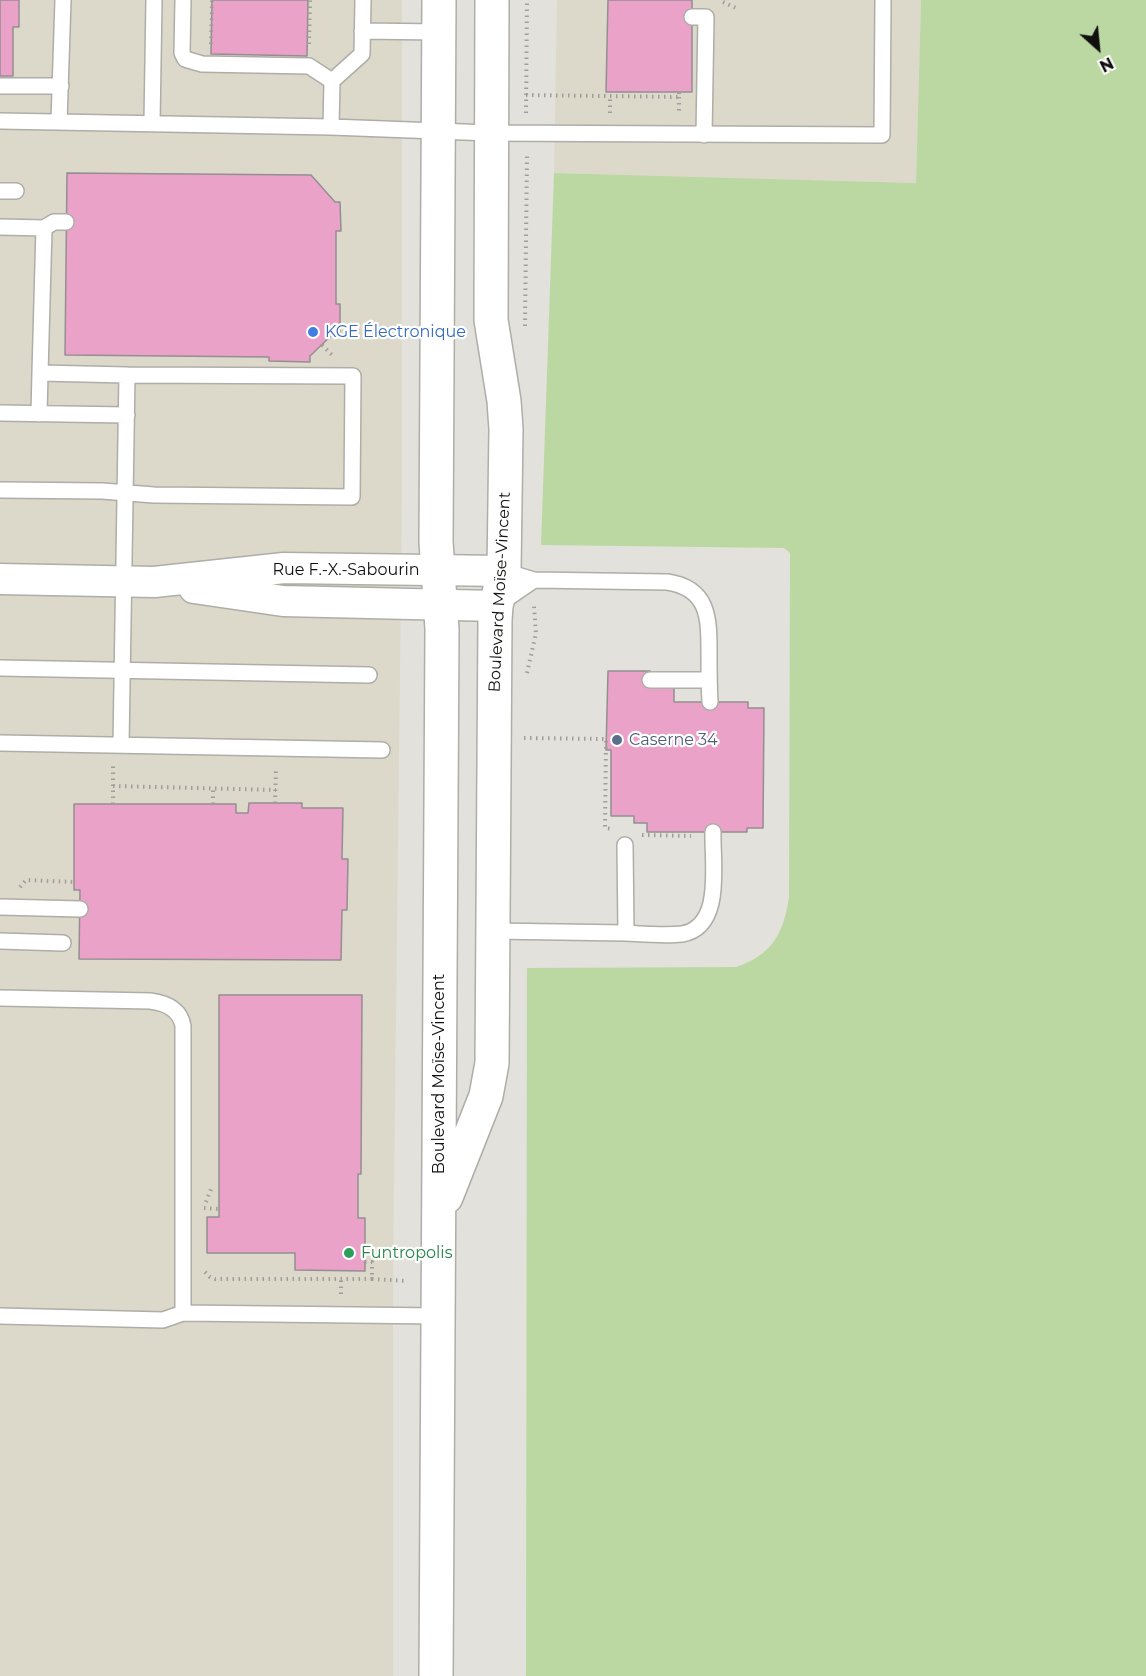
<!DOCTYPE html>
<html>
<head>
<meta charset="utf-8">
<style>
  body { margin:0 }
  #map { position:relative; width:1146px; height:1676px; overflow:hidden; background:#e2e1db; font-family:Montserrat,sans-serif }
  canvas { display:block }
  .north { position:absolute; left:1068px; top:18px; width:60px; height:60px; -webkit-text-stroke:4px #fff; paint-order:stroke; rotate:153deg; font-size:16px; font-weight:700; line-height:24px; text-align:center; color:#10100e }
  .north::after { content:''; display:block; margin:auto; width:21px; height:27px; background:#10100e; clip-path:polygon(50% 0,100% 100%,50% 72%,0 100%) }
</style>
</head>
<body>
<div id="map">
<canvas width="1146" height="1676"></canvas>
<div class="north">N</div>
</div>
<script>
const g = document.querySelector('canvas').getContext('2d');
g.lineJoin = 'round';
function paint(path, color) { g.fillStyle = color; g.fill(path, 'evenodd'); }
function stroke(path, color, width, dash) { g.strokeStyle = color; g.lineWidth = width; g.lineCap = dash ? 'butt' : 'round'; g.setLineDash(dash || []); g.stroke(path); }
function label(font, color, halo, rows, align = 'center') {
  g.font = font + ' Montserrat,sans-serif'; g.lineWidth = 4.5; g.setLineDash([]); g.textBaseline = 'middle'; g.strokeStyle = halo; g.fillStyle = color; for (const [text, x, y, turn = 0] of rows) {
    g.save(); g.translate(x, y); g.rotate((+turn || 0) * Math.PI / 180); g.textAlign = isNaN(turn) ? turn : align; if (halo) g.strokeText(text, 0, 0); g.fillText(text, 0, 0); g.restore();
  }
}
paint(new Path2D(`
  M0 0H402V502L393 1272V1676H0Z
  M557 0H921L916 183 554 173Z`), '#dcd9cb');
paint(new Path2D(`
  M921 0H1146V1676H526L527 968 736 967C772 955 784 933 789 897L790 553 784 548 541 545 554 173 916 183Z`), '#bcd8a2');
const building = new Path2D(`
  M0 0H19V27H13V76H0Z
  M212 0H308L307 56 211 54Z
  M608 0H692V92H606Z
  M67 173 311 175 335 202H340L341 231H336V304H340V332H335L310 356V362L269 361V357L65 355Z
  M608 671H650V687H674V702H748V708H764L763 828H747V832H647V823H634V816H611V750H606Z
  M249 803H302V808H343L342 859H348L347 910H342L341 960 79 959 80 890H74V804H236V813H248Z
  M219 995H362L361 1174H358V1218H365V1271L295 1270V1253H207V1217H219Z`);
paint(building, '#eaa2c9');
stroke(building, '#948e91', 1.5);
const service = new Path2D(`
  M183 0 182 53 185 59 202 64 309 66 332 81
  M692 17H706L704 135
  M362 31 439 32
  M0 86H61
  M0 121 331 127 490 133 882 135 883 0
  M59 122 63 0
  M152 123 154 0
  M331 127 332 81 362 54 363 0
  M0 191H16
  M0 227 44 228 40 373 127 375
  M44 228 54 222H66
  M0 413 127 415
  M39 414 40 373
  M0 490 102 491 154 495 352 497 353 376 127 375C125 498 122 621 121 745
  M504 571 534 580 667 582C710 588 709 620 709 655 709 671 709 686 710 702
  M499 604 534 580
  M0 668 369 675
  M650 680H709
  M0 743 382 750
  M0 907 80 909
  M493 931 626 933 625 845
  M626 933C644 934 664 936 682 934 724 927 712 863 713 832
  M0 941 63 943
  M0 998 150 1001C166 1003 180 1009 183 1026V1313L438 1316
  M0 1316 163 1320 183 1313`);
const minor = new Path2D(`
  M0 579 154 582 284 568 504 571
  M194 588 283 601 496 606`);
const tertiary = new Path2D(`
  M446 1197 486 1096 492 1063 495 620 496 606 504 571 506 429 504 401 491 320 492 0
  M436 1676 442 629 436 542 439 0`);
stroke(service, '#aeada7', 18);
stroke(minor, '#aeada7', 33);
stroke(tertiary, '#aeada7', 36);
stroke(new Path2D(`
  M723 2 736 8
  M211 44 212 0
  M309 44 310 0
  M526 95 679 97V92
  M679 97V114
  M526 113 527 0
  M610 113V96
  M525 326 527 154
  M322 345 332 355
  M527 673 536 633 534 606
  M524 738 606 739 605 828 612 829
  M113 786 276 790
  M275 803 276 767
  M113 804V765
  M213 804V789
  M642 822V828
  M642 835 691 836
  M20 887 26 880 74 882
  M206 1202 211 1189
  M204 1208 219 1209
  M365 1262H372V1279L408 1281
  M205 1272 210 1277 215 1279H372
  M341 1294V1279`), '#9f9f9a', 4, [1.5, 4.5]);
stroke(service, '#fff', 15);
stroke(minor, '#fff', 30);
stroke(tertiary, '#fff', 33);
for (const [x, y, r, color] of [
  [313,332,6,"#3f7fe0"],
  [617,740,6,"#5c6f8a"],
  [349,1253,6,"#2e9e5b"]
]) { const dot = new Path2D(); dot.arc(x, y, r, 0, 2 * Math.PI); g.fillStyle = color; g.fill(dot); stroke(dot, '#fff', 2); }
label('16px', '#366cbe', '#fff', [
  ["KGE Électronique",325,332]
], 'left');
label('16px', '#10100e', '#fff', [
  ["Rue F.-X.-Sabourin",346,570],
  ["Boulevard Moïse-Vincent",500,592,-87],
  ["Boulevard Moïse-Vincent",439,1074,-90]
]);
label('16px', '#4e5e75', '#fff', [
  ["Caserne 34",629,740]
], 'left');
label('16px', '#27864d', '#fff', [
  ["Funtropolis",361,1253]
], 'left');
</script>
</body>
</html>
